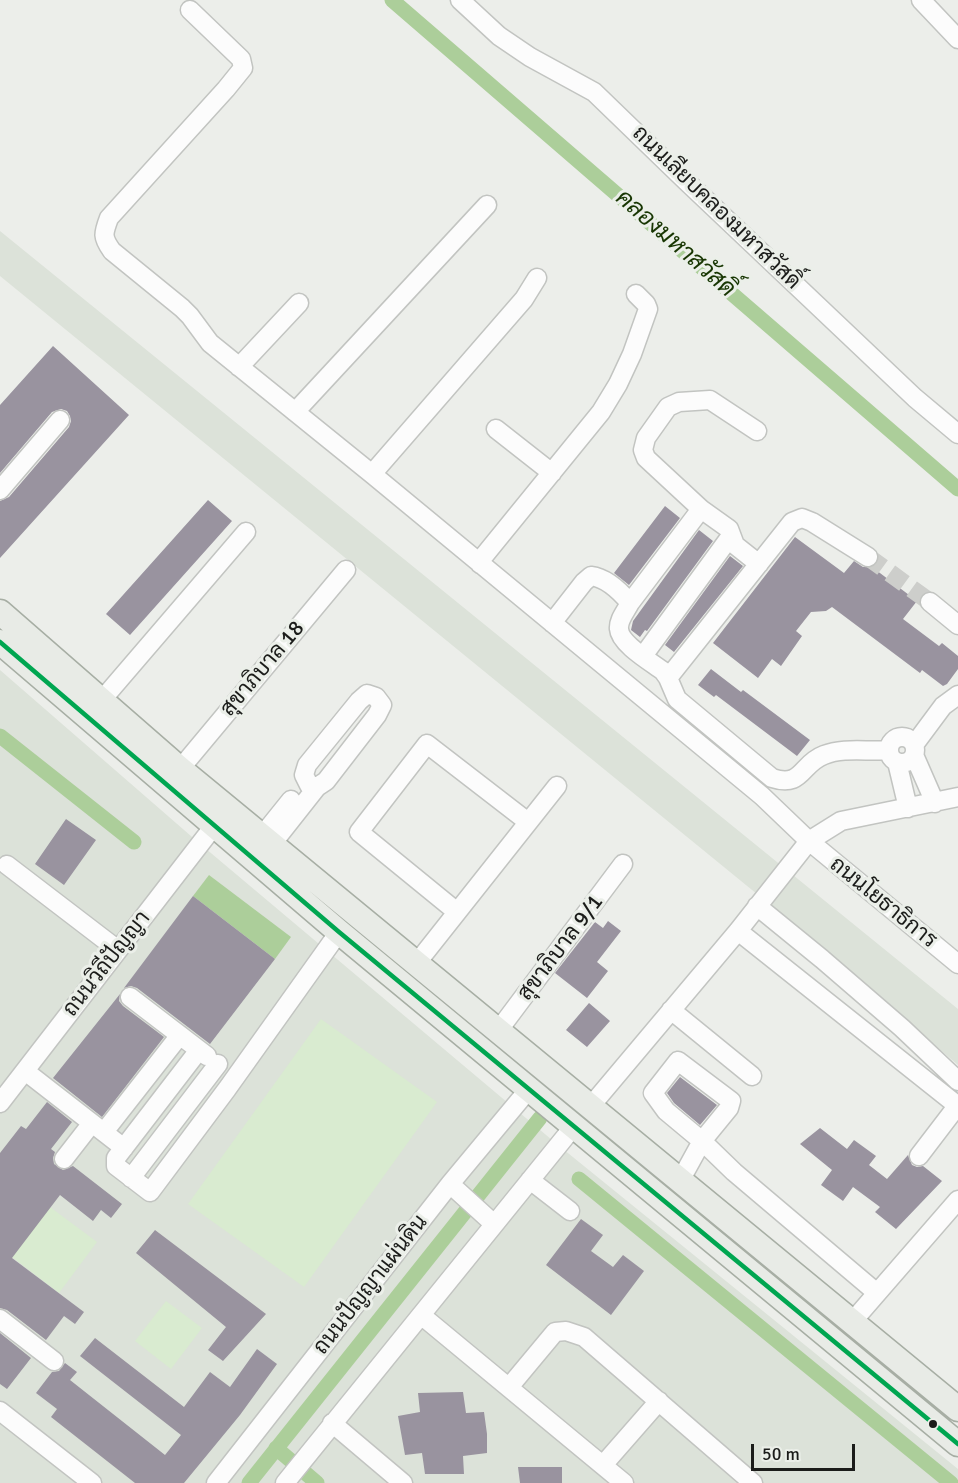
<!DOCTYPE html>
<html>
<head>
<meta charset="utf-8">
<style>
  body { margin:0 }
  #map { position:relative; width:958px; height:1483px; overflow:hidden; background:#eceeea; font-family:Signika,sans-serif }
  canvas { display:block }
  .scale { position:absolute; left:751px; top:1444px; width:104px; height:27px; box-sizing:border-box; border:3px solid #1b1c1a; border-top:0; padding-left:8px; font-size:18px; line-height:21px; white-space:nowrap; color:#1b1c1a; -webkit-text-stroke:4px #ebefe9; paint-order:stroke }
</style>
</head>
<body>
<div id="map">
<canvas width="958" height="1483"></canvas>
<div class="scale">50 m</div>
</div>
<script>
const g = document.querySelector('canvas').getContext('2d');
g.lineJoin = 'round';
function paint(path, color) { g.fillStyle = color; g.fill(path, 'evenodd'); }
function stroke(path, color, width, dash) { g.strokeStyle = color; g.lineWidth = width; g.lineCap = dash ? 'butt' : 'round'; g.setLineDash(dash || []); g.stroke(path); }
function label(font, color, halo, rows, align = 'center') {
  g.font = font + ' Signika,Sarabun,sans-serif'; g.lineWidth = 6; g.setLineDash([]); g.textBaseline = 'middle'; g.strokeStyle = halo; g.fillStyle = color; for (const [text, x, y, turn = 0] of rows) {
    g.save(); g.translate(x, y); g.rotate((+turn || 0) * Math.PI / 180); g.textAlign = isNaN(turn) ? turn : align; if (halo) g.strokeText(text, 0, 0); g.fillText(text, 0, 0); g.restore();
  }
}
paint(new Path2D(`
  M0 231 958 1009V1065L779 912 0 276Z
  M0 670 199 843 558 1145 958 1469V1483H0Z`), '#dce2d9');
paint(new Path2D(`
  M321 1019 437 1102 304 1287 188 1204Z
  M50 1207 97 1242 59 1293 12 1257Z
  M166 1301 202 1328 171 1369 135 1341Z`), '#d9ebd0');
paint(new Path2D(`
  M209 875 291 937 275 959 193 896Z`), '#acce9a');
stroke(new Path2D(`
  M392 0 958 489
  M0 736 134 842
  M579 1179 951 1483
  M276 1448 317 1483
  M249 1483 540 1118`), '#acce9a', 15);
paint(new Path2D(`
  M53 346 129 415 0 558V501L9 497 69 427 71 421 70 416 67 411 61 409 52 412 0 473V405Z
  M208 500 232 521 130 635 106 614Z
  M665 506 680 518 629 585 614 573Z
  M699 530 713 541 647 631 645 630 640 637 631 630 633 621Z
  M795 537 844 573 854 561 863 567H872L917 601 903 619 939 646 942 643 958 656V669L947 684 943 686 922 670 920 673 832 607 826 611 811 612 796 631 802 636 781 666 772 659 758 678 713 643Z
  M730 556 743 566 674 652 665 645Z
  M711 669 741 692 743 690 810 740 797 756 716 695 714 697 698 685Z
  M66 819 96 840 64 885 35 864Z
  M193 896 275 959 210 1044 137 988 131 986 124 988Z
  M608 921 621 931 597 962 608 971 587 998 555 973 595 922 603 928Z
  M120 994 119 1001 123 1006 164 1037 102 1117 53 1078Z
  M589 1003 610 1021 587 1047 566 1030Z
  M680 1077 717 1105 700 1125 674 1103 667 1093Z
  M47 1102 72 1122 51 1149 55 1152 53 1158 54 1164 63 1170 73 1166 122 1204 111 1218 101 1210 93 1221 60 1195 12 1258 84 1312 75 1324 64 1316 46 1340 7 1310 0 1308V1153L21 1126 26 1129Z
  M820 1128 847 1149 854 1140 876 1156 869 1165 887 1179 908 1155 912 1165 917 1167 923 1166 942 1181 896 1229 875 1212 880 1207 853 1187 843 1201 821 1185 832 1170 800 1144Z
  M581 1219 603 1235 591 1251 613 1267 623 1255 644 1271 611 1315 546 1265Z
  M155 1230 266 1314 223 1361 208 1350 226 1327 136 1253Z
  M0 1333 31 1358 7 1389 0 1384Z
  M95 1338 184 1407 210 1372 230 1387 257 1349 277 1364 240 1415 184 1483H135L51 1417 57 1409 36 1393 52 1372 59 1371 65 1363 77 1372 70 1380 165 1455 181 1435 80 1356Z
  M463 1392 466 1413 484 1412 487 1434V1453L463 1456 464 1474H425L422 1453 405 1455 398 1416 420 1412 418 1393Z
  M518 1467H562V1483H520Z`), '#99939f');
stroke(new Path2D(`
  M868 557 930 602`), '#cdcecb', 18, [18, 9]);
const minor = new Path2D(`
  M460 0 499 36 530 57 594 92 686 181 915 398 958 434
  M921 0 958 39
  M190 10 241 59 243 68 226 89 109 218C103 234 102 237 112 251L182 308 190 316 210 343 372 474 762 796 809 841 958 964
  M239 367 299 303
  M295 412 487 205
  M496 429 552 473
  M757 431 710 400 679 402 668 407 646 438 643 450 646 458 701 509 729 529 735 545 759 564
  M372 474 524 299 537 278
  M0 490 60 420
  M480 564 483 557 601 412 618 384 632 354 648 309 646 304 636 294
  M930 602 958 625
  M630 603 701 509
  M552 623 584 582 591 576C607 578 620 591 630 603 626 611 618 620 619 629 620 644 651 662 663 671L668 678 677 699 772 778C803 788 800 764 824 755 844 747 868 752 889 750
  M643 656 730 537
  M668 678 792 522 802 518 812 522 868 557
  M367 694 376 697 382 705 377 715 326 781 317 787 309 785 304 775 307 765 359 701Z
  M101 701 246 532
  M889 750a13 13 0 1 1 26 0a13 13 0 1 1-26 0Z
  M914 745 943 706 958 695
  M914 755 935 803
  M897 762 908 808
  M180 769 346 570
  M262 836 291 800
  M272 844 317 787
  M7 865 118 950
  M757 906 822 959 902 1028 958 1081
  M457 912 359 832 427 744 528 822
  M738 931 958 1106
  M416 964 557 786
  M130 997 207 1056
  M671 1010 752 1076
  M498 1031 623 864
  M199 1050 116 1158V1166L150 1192 227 1089 339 932
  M678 1061 731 1101 729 1108 702 1141 666 1111 653 1093Z
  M25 1071 124 1148
  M0 1103 214 826
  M590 1107 738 931 809 841 841 821 958 797
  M104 1132 180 1035
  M919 1156 958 1105
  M64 1159 92 1123
  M131 1178 218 1064
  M530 1180 570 1211
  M680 1181 702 1141 734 1172 877 1293
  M450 1184 494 1224
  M421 1315 624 1483
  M0 1319 54 1361
  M852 1322 958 1200
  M510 1386 555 1332 566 1331 584 1337 753 1483
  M0 1411 92 1483
  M332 1423 403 1483
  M603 1465 659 1401
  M216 1483 450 1184 529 1089
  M285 1483 574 1126`);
const major = new Path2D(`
  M0 612 180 769 958 1409
  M0 642 339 932 958 1444`);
stroke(minor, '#c2c4c1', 21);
stroke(major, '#a7aea4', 27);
stroke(minor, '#fcfcfc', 18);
stroke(major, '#e8ebe6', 24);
stroke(new Path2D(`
  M0 642 339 932 958 1444`), '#00a651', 4.5);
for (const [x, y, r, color] of [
  [933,1424,5,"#1b1c1a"]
]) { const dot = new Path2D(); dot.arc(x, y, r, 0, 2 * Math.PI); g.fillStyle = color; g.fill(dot); stroke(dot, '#ebefe9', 2); }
label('22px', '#1b1c1a', '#ebefe9', [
  ["ถนนเลียบคลองมหาสวัสดิ์",716,208,44],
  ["สุขาภิบาล 18",263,669,-50],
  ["ถนนโยธาธิการ",883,903,39],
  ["สุขาภิบาล 9/1",561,948,-53],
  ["ถนนวิถีปัญญา",107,964,-52],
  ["ถนนปัญญาแผ่นดิน",371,1285,-52]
]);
label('italic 24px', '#183603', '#ebefe9', [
  ["คลองมหาสวัสดิ์",675,244,41]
]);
</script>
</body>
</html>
